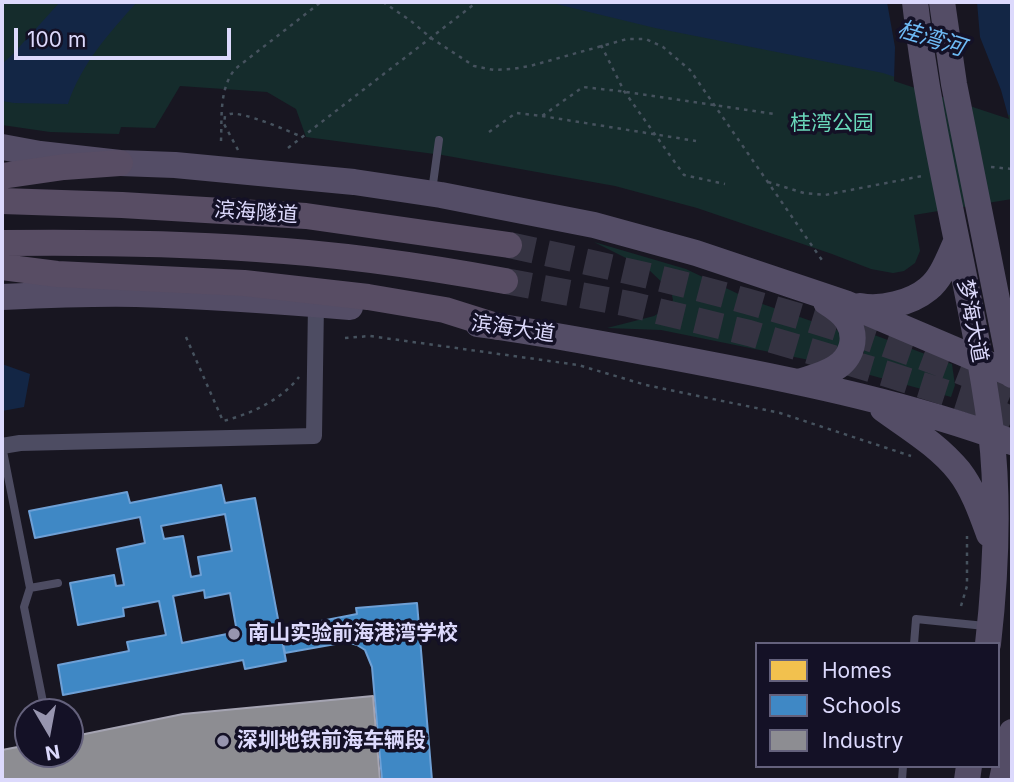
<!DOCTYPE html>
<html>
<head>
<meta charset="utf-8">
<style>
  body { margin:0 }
  #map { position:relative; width:1014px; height:782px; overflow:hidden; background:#181621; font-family:Inter,sans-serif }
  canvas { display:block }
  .frame { position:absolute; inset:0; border:4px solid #dcd9fc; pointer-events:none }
  .legend { position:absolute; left:755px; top:642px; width:245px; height:126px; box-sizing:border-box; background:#141126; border:2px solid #64617c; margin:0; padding:9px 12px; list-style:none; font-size:21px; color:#dcd9fc }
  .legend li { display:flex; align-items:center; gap:14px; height:35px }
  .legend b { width:35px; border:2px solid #64617c }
  .north { position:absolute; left:14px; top:698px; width:70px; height:70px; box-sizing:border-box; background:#141126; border:2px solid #64617c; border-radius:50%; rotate:170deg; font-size:19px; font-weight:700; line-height:28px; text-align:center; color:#dcd9fc }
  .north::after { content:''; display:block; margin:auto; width:24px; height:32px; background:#9795af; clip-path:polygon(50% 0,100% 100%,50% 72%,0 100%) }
  .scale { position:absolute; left:14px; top:28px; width:217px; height:32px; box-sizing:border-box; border:4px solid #dcd9fc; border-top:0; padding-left:9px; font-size:21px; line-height:24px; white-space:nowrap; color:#dcd9fc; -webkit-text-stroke:5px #141126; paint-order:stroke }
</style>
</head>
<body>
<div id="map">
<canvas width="1014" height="782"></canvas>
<div class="frame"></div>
<ul class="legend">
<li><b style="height:19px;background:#f2c14e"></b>Homes</li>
<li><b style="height:19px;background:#3f88c5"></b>Schools</li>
<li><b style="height:19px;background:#8d8d92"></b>Industry</li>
</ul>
<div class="north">N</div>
<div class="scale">100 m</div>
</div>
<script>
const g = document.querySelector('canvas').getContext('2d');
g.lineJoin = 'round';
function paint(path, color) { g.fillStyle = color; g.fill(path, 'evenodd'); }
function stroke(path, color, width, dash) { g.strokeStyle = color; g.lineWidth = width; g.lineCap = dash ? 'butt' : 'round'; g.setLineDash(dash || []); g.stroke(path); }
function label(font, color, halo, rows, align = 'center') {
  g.font = font + ' Inter,"Noto Sans SC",sans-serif'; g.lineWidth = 7; g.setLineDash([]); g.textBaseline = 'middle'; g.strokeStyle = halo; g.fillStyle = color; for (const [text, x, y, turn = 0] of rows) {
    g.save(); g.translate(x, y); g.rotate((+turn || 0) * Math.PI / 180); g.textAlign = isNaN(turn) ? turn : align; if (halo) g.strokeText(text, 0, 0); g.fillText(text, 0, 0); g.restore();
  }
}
paint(new Path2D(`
  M2 2H1012V199L914 215 920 251 915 263 904 271 893 273 871 269 832 254 697 208 615 186 442 155 306 137 296 109 267 92 180 86 155 128 121 127 119 134 50 132 2 125Z
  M594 242 686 269 751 300 837 330 848 340 824 363 661 330 607 328 654 316 670 306 673 300 671 291 648 269Z
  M861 330 952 364 955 385 951 397 855 371C866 357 866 346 861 330Z`), '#152c2c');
paint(new Path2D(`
  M60 2H137C110 32 81 64 68 104L14 103 2 101V64L12 55Z
  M548 2H1012V116L883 73 655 28Z
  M2 364 30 374 24 407 2 411Z`), '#132645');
paint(new Path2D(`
  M887 2H977L980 37 1001 90 1009 119 894 81 895 47Z`), '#181621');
const homes = new Path2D(`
  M345 712 349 755 294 760 293 752 273 754 274 762 222 768 217 725Z
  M136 737 144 779 14 780 11 760 45 754H70V749Z`);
paint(homes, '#f2c14e');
stroke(homes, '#ebc882', 2);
const schools = new Path2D(`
  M221 485 225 503 255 498 286 661 245 669 243 660 63 695 58 665 129 651 127 642 166 635 159 601 123 608 124 616 78 625 70 583 114 575 116 586 124 585 117 549 145 543 140 517 35 538 29 511 127 492 130 503ZM225 514 232 551 198 557 201 575 191 577 183 536 164 539 161 526ZM204 590 205 598 230 593 237 632 182 643 173 596Z
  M417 603 432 780H382L372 667 365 650 357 645 347 642 285 653 280 629 357 614 356 608Z`);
paint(schools, '#3f88c5');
stroke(schools, '#6ea0d6', 2);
const industry = new Path2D(`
  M373 696 380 780H2V750L28 745V754H70V737L183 714Z`);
paint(industry, '#8d8d92');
stroke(industry, '#a5a4b2', 2);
stroke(new Path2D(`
  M509 245C588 262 668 279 746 301 837 326 926 356 1012 392
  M505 281 629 304 749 333 887 374 975 402 1012 420`), '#353342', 26, [26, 13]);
stroke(new Path2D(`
  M383 2 411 21 431 38 474 66 494 70 512 69 530 66 627 39H646L663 47 690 70 824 263
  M601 45 624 91 684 175 725 184
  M542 116 696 141
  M489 132 516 113 542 116 583 87 619 91 774 114
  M221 141C222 117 219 89 235 69L321 2
  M288 148 477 2
  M238 150 224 124 225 116C227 116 229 114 230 114 242 111 289 131 302 137
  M991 167 1012 169
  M768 182 804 193 825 195 922 176
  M186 337 223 421C251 414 281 400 299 377
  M345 338 370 336 578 365 646 385 780 413 911 456
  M961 606 967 586V536`), '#46525e', 2.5, [3.5, 5]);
stroke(new Path2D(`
  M432 191 439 140
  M2 446 30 588 24 607 45 712
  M30 588 58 583
  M914 644 916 619 985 626
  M902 780 903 766`), '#4d4c62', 8);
stroke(new Path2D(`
  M2 446 20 443 314 436 316 304`), '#4d4c62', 16);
stroke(new Path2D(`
  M915 2C931 146 972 287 991 431 999 501 996 574 988 644
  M942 2 954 84 1012 375
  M2 147 40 154 120 163 175 165 354 182 441 195 594 225 696 253 845 303 1012 374
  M2 297C46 295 91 293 136 294 207 296 278 301 350 307
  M860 306C881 310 911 303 928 289 942 278 949 257 956 242
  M478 324C554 334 628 349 703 363 808 383 912 405 1012 442
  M799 382C811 378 824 375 835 368 852 358 858 337 847 320 842 312 834 307 826 302
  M883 409C909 428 938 445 959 471 973 489 981 512 989 534
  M967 780 969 766
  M1002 780 1012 732`), '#544d66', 26);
stroke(new Path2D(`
  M2 176 64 167 120 163
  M2 201 122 205 306 216 509 245
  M2 243C87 242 172 243 257 249 341 254 423 266 505 281
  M2 267 57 274 244 283 368 297 445 310 499 327`), '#584d64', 26);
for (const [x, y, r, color] of [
  [234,634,7,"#9795af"],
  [223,741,7,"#9795af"]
]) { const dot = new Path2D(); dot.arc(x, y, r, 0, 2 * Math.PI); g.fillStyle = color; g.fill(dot); stroke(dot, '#141126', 2.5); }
label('21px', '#69d8ba', '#141126', [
  ["桂湾公园",832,124]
]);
label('21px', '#dcd9fc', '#141126', [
  ["滨海隧道",256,213,4],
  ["梦海大道",972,321,79],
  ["滨海大道",513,329,8]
]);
label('bold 21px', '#dcd9fc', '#141126', [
  ["南山实验前海港湾学校",248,634],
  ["深圳地铁前海车辆段",237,741]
], 'left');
label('italic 23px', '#6ebaf5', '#141126', [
  ["桂湾河",931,39,17]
]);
</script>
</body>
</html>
